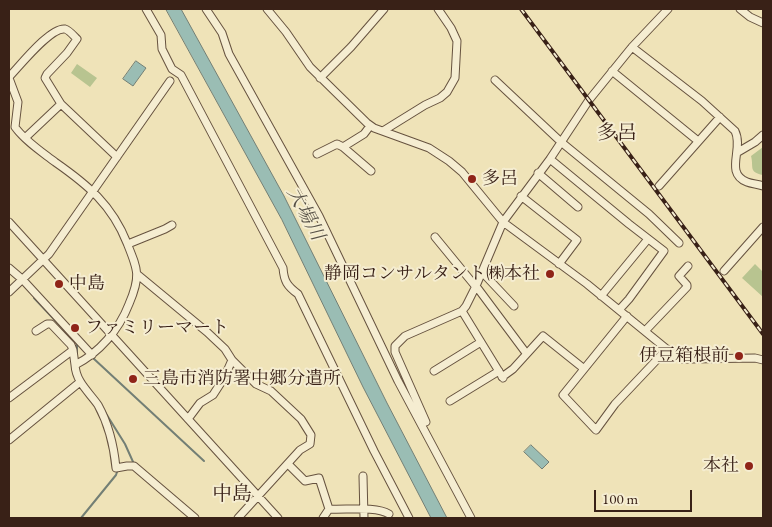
<!DOCTYPE html>
<html>
<head>
<meta charset="utf-8">
<style>
  body { margin:0 }
  #map { position:relative; width:772px; height:527px; overflow:hidden; background:#efe3b8; font-family:"EB Garamond",serif }
  canvas { display:block }
  .frame { position:absolute; inset:0; border:10px solid #392117; pointer-events:none }
  .scale { position:absolute; left:594px; top:490px; width:98px; height:22px; box-sizing:border-box; border:2px solid #392117; border-top:0; padding-left:6px; font-size:15px; line-height:18px; white-space:nowrap; color:#392117; -webkit-text-stroke:4px #f5edd1; paint-order:stroke }
</style>
</head>
<body>
<div id="map">
<canvas width="772" height="527"></canvas>
<div class="frame"></div>
<div class="scale">100 m</div>
</div>
<script>
const g = document.querySelector('canvas').getContext('2d');
g.lineJoin = 'round';
function paint(path, color) { g.fillStyle = color; g.fill(path, 'evenodd'); }
function stroke(path, color, width, dash) { g.strokeStyle = color; g.lineWidth = width; g.lineCap = dash ? 'butt' : 'round'; g.setLineDash(dash || []); g.stroke(path); }
function label(font, color, halo, rows, align = 'center') {
  g.font = font + ' "EB Garamond","Noto Serif JP",serif'; g.lineWidth = 4; g.setLineDash([]); g.textBaseline = 'middle'; g.strokeStyle = halo; g.fillStyle = color; for (const [text, x, y, turn = 0] of rows) {
    g.save(); g.translate(x, y); g.rotate((+turn || 0) * Math.PI / 180); g.textAlign = isNaN(turn) ? turn : align; if (halo) g.strokeText(text, 0, 0); g.fillText(text, 0, 0); g.restore();
  }
}
paint(new Path2D(`
  M77 64 97 78 90 87 71 73Z
  M763 147V175C748 172 754 167 751 156Z
  M755 264 763 272V297L742 278Z`), '#b8c490');
const water = new Path2D(`
  M166 9H181L284 196 387 403 447 518H431L363 387 282 220Z
  M136 61 146 68 133 86 123 79Z
  M531 445 549 462 542 469 524 452Z`);
paint(water, '#9abdb4');
stroke(water, '#737f75', 1);
stroke(new Path2D(`
  M34 298 68 334
  M77 353V343
  M93 358 204 461
  M105 412 125 444 134 464
  M81 518 116 475 118 469`), '#737f75', 2);
const minor = new Path2D(`
  M146 9 161 35 162 49 172 69 181 75 283 268C284 281 287 286 298 294L374 451 409 518
  M206 9 222 33 229 54 319 216 398 381 471 518
  M267 9 286 32 310 67 367 123 374 128 429 148 449 161 462 172 503 222 587 284 674 355 682 359H692L755 358 763 360
  M740 9 750 17 763 23
  M632 47 702 101 735 131C744 149 724 173 747 182 752 184 758 184 763 186
  M612 71 698 141
  M9 77C19 67 50 27 65 29 69 30 74 36 77 39L67 53 47 74 45 78 61 104 117 157
  M9 78 18 102 15 127C25 141 42 152 55 162 88 185 112 205 127 243 138 270 141 276 129 304 119 330 99 353 75 365L73 350 9 398
  M320 78 351 47 384 9
  M495 80 561 142 649 214 679 243
  M383 131 425 105 440 98 447 92 455 78 457 41 451 28 438 9
  M25 138 61 104
  M343 147 371 171
  M738 152 755 142 763 135
  M317 154 337 144 343 147 364 134 370 126
  M550 159 629 224 664 251 629 299 619 310
  M538 173 578 207
  M659 186 720 117
  M521 196 577 240 559 264
  M9 222 278 518
  M435 237 476 287
  M128 244 165 229 172 225
  M9 268 23 280 92 355
  M724 271 763 227
  M482 272 514 306
  M138 275 207 332 225 349 232 360 224 378 213 395 200 403 188 419
  M476 286 526 353
  M9 292 49 254 170 81
  M601 296 648 239
  M462 311 503 378
  M627 316 563 395 596 430 615 404 667 349
  M36 331 47 324H51L71 345 73 350
  M645 331 687 287V285L679 276 688 266
  M232 360 256 384 271 391 301 419 311 435 310 444 300 450 238 518
  M75 365C76 382 89 392 98 405 109 425 114 447 116 468L127 466H134L195 518
  M434 371 481 342
  M502 377 513 369 543 336 583 368
  M450 401 499 371
  M426 422 395 352V346L405 336 462 311 466 306 476 286 503 222 550 159 589 100 632 47 668 9
  M9 440 80 382
  M288 464 305 481 319 478 329 509 323 518
  M363 476 364 518
  M329 509C346 510 376 506 389 514`);
stroke(minor, '#66523f', 9);
stroke(minor, '#f5edd1', 7);
const rail = new Path2D(`
  M521 9 763 334`);
stroke(rail, '#392117', 4);
stroke(rail, '#f5edd1', 2, [5.5]);
for (const [x, y, r, color] of [
  [472,179,5,"#8f2418"],
  [550,274,5,"#8f2418"],
  [59,284,5,"#8f2418"],
  [75,328,5,"#8f2418"],
  [739,356,5,"#8f2418"],
  [133,379,5,"#8f2418"],
  [749,466,5,"#8f2418"]
]) { const dot = new Path2D(); dot.arc(x, y, r, 0, 2 * Math.PI); g.fillStyle = color; g.fill(dot); stroke(dot, '#f5edd1', 2); }
label('18px', '#392117', '#f5edd1', [
  ["多呂",482,179],
  ["静岡コンサルタント㈱本社",540,274,"right"],
  ["中島",69,284],
  ["ファミリーマート",85,328],
  ["伊豆箱根前",729,356,"right"],
  ["三島市消防署中郷分遣所",143,379],
  ["本社",739,466,"right"]
], 'left');
label('italic 19px', '#565046', '#f5edd1', [
  ["大場川",305,214,62]
]);
label('20px', '#392117', '#f5edd1', [
  ["多呂",617,134],
  ["中島",232,495]
]);
</script>
</body>
</html>
